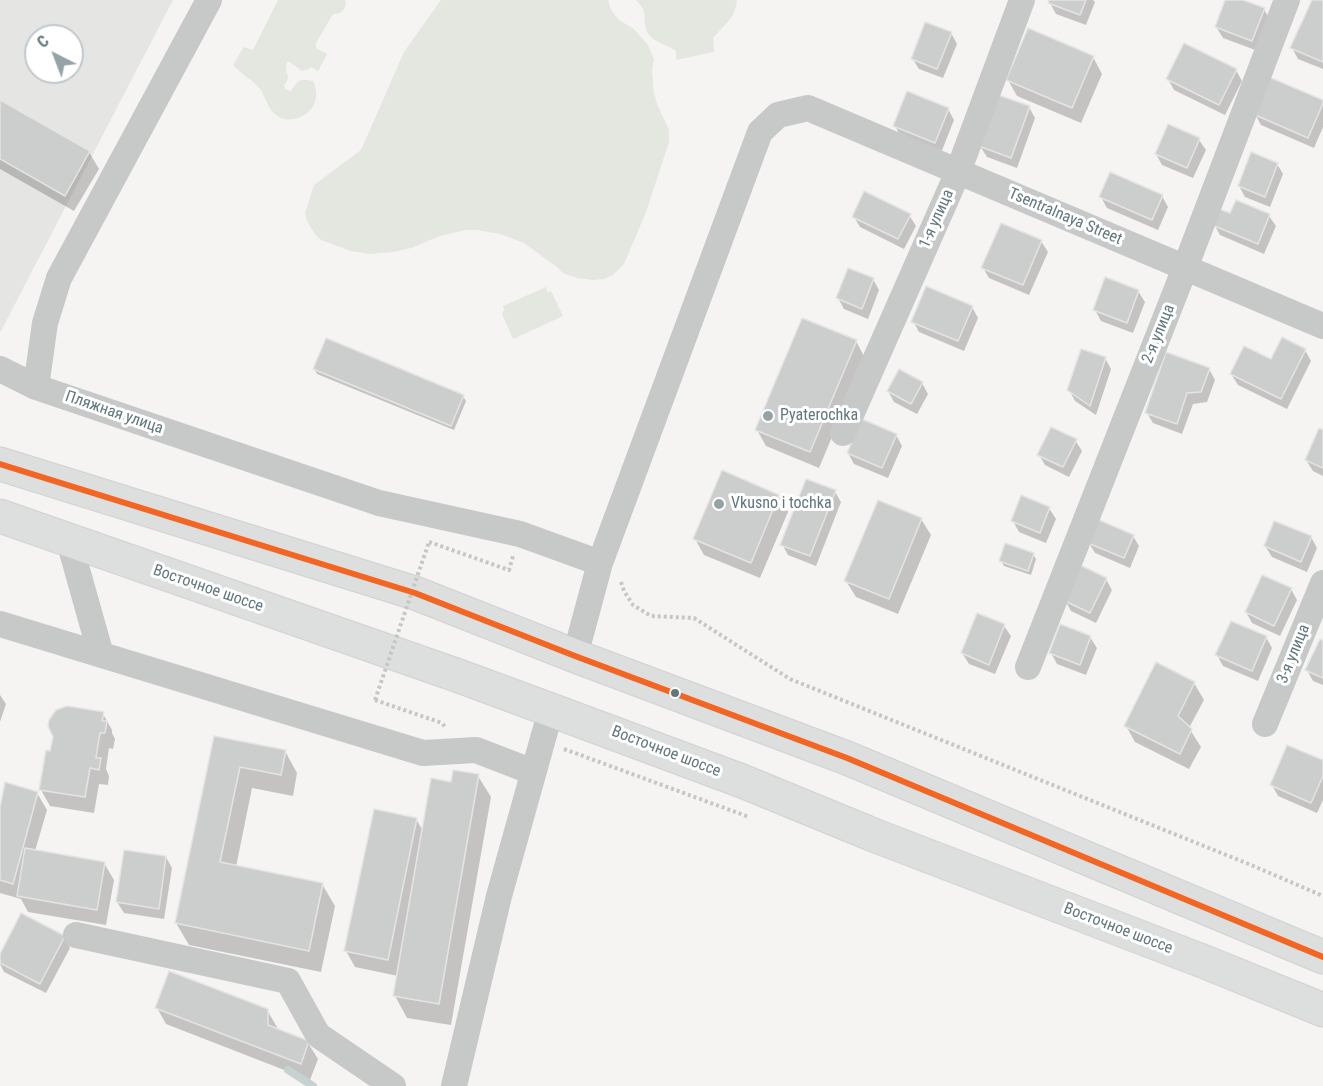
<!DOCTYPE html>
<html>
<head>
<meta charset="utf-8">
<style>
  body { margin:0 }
  #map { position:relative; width:1323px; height:1086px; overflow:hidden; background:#f5f4f3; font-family:"Roboto Condensed",sans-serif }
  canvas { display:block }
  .north { position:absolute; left:24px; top:24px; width:60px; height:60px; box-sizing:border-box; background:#fff; border:2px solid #c0c9cb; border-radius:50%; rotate:318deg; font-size:16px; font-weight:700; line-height:24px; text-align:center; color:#61777d }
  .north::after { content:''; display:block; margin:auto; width:21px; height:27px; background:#95a3a6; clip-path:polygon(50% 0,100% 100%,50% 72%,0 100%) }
</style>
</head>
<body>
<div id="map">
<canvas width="1323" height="1086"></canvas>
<div class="north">С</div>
</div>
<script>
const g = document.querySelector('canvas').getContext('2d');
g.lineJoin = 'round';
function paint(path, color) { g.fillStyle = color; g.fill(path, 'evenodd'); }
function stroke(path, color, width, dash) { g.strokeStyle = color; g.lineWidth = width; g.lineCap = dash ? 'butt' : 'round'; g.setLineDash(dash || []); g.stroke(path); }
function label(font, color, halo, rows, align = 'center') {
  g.font = font + ' "Roboto Condensed",sans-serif'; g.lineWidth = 6; g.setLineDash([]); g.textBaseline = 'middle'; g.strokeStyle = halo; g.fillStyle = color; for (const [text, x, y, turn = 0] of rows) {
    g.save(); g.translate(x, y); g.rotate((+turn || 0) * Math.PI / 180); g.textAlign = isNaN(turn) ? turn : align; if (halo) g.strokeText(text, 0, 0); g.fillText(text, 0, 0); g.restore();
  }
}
paint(new Path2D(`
  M0 0H173L0 333ZM36 36H72V72H36Z`), '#e5e6e4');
paint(new Path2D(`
  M278 0H345L346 2C345 10 342 14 333 14L316 43V48L327 54 318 71 311 67 309 69 302 71 290 62H287L286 65C285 74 292 76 284 85L286 90 291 91C299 80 299 78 313 81 317 89 318 99 312 108 303 120 282 125 272 111 267 105 265 97 261 90 253 80 241 74 233 65L243 48 244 47 253 50Z
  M441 0H608L611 10 619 20 634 29 648 45 654 59 652 71 654 94 657 104 669 130V142L646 212 624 264 613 275 604 279 593 280 577 278 563 273 557 267 524 243 500 234 477 230H466L440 236 411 248 393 252 370 254 351 251 321 240 314 233 307 221 305 213 314 185 361 150 404 52Z
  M636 0H737C735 19 725 24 713 38L714 52 676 60V51C667 44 653 43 647 32 644 26 645 18 644 12 643 7 639 4 636 0Z
  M546 287 547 292 551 291 563 316 513 339 502 314 504 310 503 306Z`), '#e4e6e0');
paint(new Path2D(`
  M1051 0H1093L1095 2 1086 25 1056 14 1050 3Z
  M1227 0H1239L1264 9 1270 20 1258 51 1223 38 1216 27Z
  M1313 0H1323V69L1298 59 1292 48Z
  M951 33 957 44 943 78 919 69 912 58Z
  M1093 57 1102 74 1081 123 1017 96 1008 80Z
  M1236 70 1242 81 1225 115 1174 90 1168 79Z
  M1323 101V127L1314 148 1261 125 1255 114Z
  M0 102 89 152 99 169 74 211 0 169Z
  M1029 107 1035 118 1017 168 987 157 980 146Z
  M948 109 954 120 941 153 901 137 895 126Z
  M1169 126 1199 140 1206 150 1193 178 1162 165 1156 154Z
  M1277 164 1283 174 1270 207 1245 197 1239 186Z
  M1162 196 1168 207 1158 230 1107 208 1101 197Z
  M909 215 916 226 904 249 860 227 854 217Z
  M1231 215 1269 216 1276 226 1264 254 1220 235 1214 224Z
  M1041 241 1048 252 1029 295 989 278 983 268Z
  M873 279 879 290 868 319 844 309 838 298Z
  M1138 291 1145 302 1133 333 1101 321 1095 310Z
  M972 307 978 318 964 351 919 332 913 321Z
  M856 341 865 358 819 468 766 446 757 430Z
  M1305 350 1311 361 1287 409 1238 385 1231 374Z
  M1105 358 1111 369 1096 415 1075 401 1069 390Z
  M314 369 463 396 466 401 454 430 317 374Z
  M1209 369 1215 380 1207 402 1193 404 1182 434 1153 423 1147 413Z
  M899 371 922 383 928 394 917 414 894 402 888 391Z
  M1323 431V476L1313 471 1306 460Z
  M896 435 902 446 888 478 854 464 848 453Z
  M1075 440 1082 451 1069 477 1045 465 1039 455Z
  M835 492 841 502 816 566 788 555 782 544Z
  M778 496 788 512 760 578 704 555 695 539Z
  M1049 508 1056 519 1046 543 1019 532 1013 521Z
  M921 519 931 535 898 614 856 597 846 581Z
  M1133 536 1139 546 1130 568 1095 553 1089 543Z
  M1311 537 1317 548 1307 572 1272 557 1265 546Z
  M1033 554 1036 559 1031 575 1004 566 1001 561Z
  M1106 579 1112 590 1096 623 1071 611 1065 600Z
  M1291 589 1297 600 1280 636 1252 623 1246 612Z
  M1004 626 1011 636 995 674 969 664 962 653Z
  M1090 637 1097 648 1086 675 1057 664 1051 653Z
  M1266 637 1272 648 1258 681 1223 666 1217 655Z
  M1323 643V685L1313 681 1307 670Z
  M1194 683 1204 700 1189 728 1201 747 1189 769 1135 742 1126 726Z
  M0 695 6 704 0 722Z
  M103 714 112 730V733L115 739 113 749 109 748 106 769 109 776 108 785 99 784 94 813 50 806 41 790 51 752Z
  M215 737 285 751 297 773 293 796 252 788 236 867 322 884 335 906 321 972 189 945 176 923Z
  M1323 762V800L1317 813 1278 796 1272 785Z
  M478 776 491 797 451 1025 407 1018 395 996 398 976 355 967 346 951 416 819 423 831 452 783Z
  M37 793 47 810 35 851 104 863 114 880 106 925 28 912 21 899 0 893V815Z
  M166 857 172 868 164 919 124 913 117 902Z
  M64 937 70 948 46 993 4 972 0 964V957Z
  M157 1008 267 1010 277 1027V1030L308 1043 318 1059 310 1080 166 1024Z`), '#0003');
stroke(new Path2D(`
  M288 1070 313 1086`), '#c6d2d2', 8);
const building = new Path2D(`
  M1049 0H1086L1080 15 1048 3Z
  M1225 0H1243L1265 8 1252 41 1215 27Z
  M1312 0H1323V62L1290 48Z
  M925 22 952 32 937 69 911 59Z
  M1028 28 1094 56 1072 108 1006 80Z
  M1184 43 1237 69 1219 105 1166 79Z
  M1269 77 1323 100V103L1308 138 1253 114Z
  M907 91 949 108 935 143 893 126Z
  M998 95 1030 106 1011 158 979 146Z
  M0 100 90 151 65 196 0 159Z
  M1168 124 1200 138 1187 168 1155 154Z
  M1251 152 1278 163 1265 197 1238 186Z
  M1110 172 1163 195 1152 220 1099 197Z
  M864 191 911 214 898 239 852 217Z
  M1236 200 1270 214 1258 244 1212 225 1219 209 1230 213Z
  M1001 223 1042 240 1023 285 981 268Z
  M848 268 874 278 862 309 836 298Z
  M1105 277 1139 290 1127 323 1093 310Z
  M926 286 973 306 958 341 911 322Z
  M802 318 857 340 810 452 755 430Z
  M1282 337 1306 349 1281 399 1230 374 1244 346 1271 359Z
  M326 338 464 395 451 426 313 369Z
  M1081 349 1106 357 1090 406 1067 390Z
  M1166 352 1210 368 1201 392 1187 393 1177 424 1145 413Z
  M899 369 923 382 911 404 887 391Z
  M862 419 897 434 882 468 847 453Z
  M1051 427 1077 439 1063 467 1037 455Z
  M1319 428 1323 430V468L1305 460Z
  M722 470 779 495 751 563 693 539Z
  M806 479 836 490 810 556 780 545Z
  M1021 495 1050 507 1040 533 1011 521Z
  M878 500 922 518 889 599 844 581Z
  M1097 519 1134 535 1124 558 1088 543Z
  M1274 521 1312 536 1301 562 1264 546Z
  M1005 543 1034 553 1028 571 999 561Z
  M1080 565 1107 578 1090 613 1063 600Z
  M1262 575 1292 588 1274 626 1245 612Z
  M977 613 1005 624 989 665 961 653Z
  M1231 621 1267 636 1252 671 1215 655Z
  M1060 624 1091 636 1080 665 1049 653Z
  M1320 639 1323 641V678L1305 670Z
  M1156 662 1195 682 1178 716 1192 729 1180 754 1124 726Z
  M67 706 104 712 102 721H107L105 733H100L96 758H101L99 770 90 768 85 797 39 790 46 750 50 751 53 737 48 726 49 720 56 710Z
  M214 736 286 750 281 775 240 767 220 862 323 883 309 951 175 923Z
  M1287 745 1323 760V776L1311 803 1270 785Z
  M453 770 479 774 439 1004 393 996 431 778 451 782Z
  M5 782 38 792 13 884 0 880V807Z
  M374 809 417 818 388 960 344 951Z
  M25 848 105 862 97 910 17 896Z
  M124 850 166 856 159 909 116 902Z
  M21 913 65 936 40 984 0 963V954Z
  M169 971 268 1009V1025L309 1041 301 1064 155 1008Z`);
paint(building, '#cccdcd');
stroke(building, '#e4e4e3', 1.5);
const highway = new Path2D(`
  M0 464 415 593 575 656 847 758 1323 957
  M0 516 459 676 551 710 742 781 876 836 1205 962 1323 1010`);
stroke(highway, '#d1d1d1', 35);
stroke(new Path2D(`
  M429 542 509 570 513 556
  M621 582 624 591 633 605 651 616 694 618 790 679 1251 865 1323 896
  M375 700 442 723 446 728
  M564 749 749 817`), '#c5c7c7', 4, [3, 3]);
stroke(new Path2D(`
  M209 0 59 278 45 323 36 387 379 503 520 534 600 563
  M0 369 36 387
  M843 433 958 172 1022 0
  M69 541 101 655
  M0 624 423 753 476 750 533 772
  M575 656 600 563 760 132 778 115 808 108 1323 326
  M1028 667 1185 268 1287 0
  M1265 724 1323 583
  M76 935 288 981 318 1035 393 1086
  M454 1086 499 896 551 710`), '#c7c9c9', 26);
stroke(highway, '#dddede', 33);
stroke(new Path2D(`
  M375 700 429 542`), '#c5c7c7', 4, [3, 3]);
stroke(new Path2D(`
  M0 464 415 593 575 656 847 758 1323 957`), '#f26522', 6);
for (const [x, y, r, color] of [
  [768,416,6,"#95a3a6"],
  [719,504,6,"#95a3a6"],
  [675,693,5,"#61777d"]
]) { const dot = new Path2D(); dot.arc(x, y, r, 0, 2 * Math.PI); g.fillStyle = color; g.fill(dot); stroke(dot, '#fff', 2); }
label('16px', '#61777d', '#fff', [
  ["Tsentralnaya Street",1065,217,23],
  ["1-я улица",937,219,-66],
  ["2-я улица",1159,334,-68],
  ["Пляжная улица",114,413,19],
  ["Восточное шоссе",208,589,19],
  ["3-я улица",1294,654,-68],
  ["Восточное шоссе",666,752,21],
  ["Восточное шоссе",1118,929,21]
]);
label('16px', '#61777d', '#fff', [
  ["Pyaterochka",780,416],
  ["Vkusno i tochka",731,504]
], 'left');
</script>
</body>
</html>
